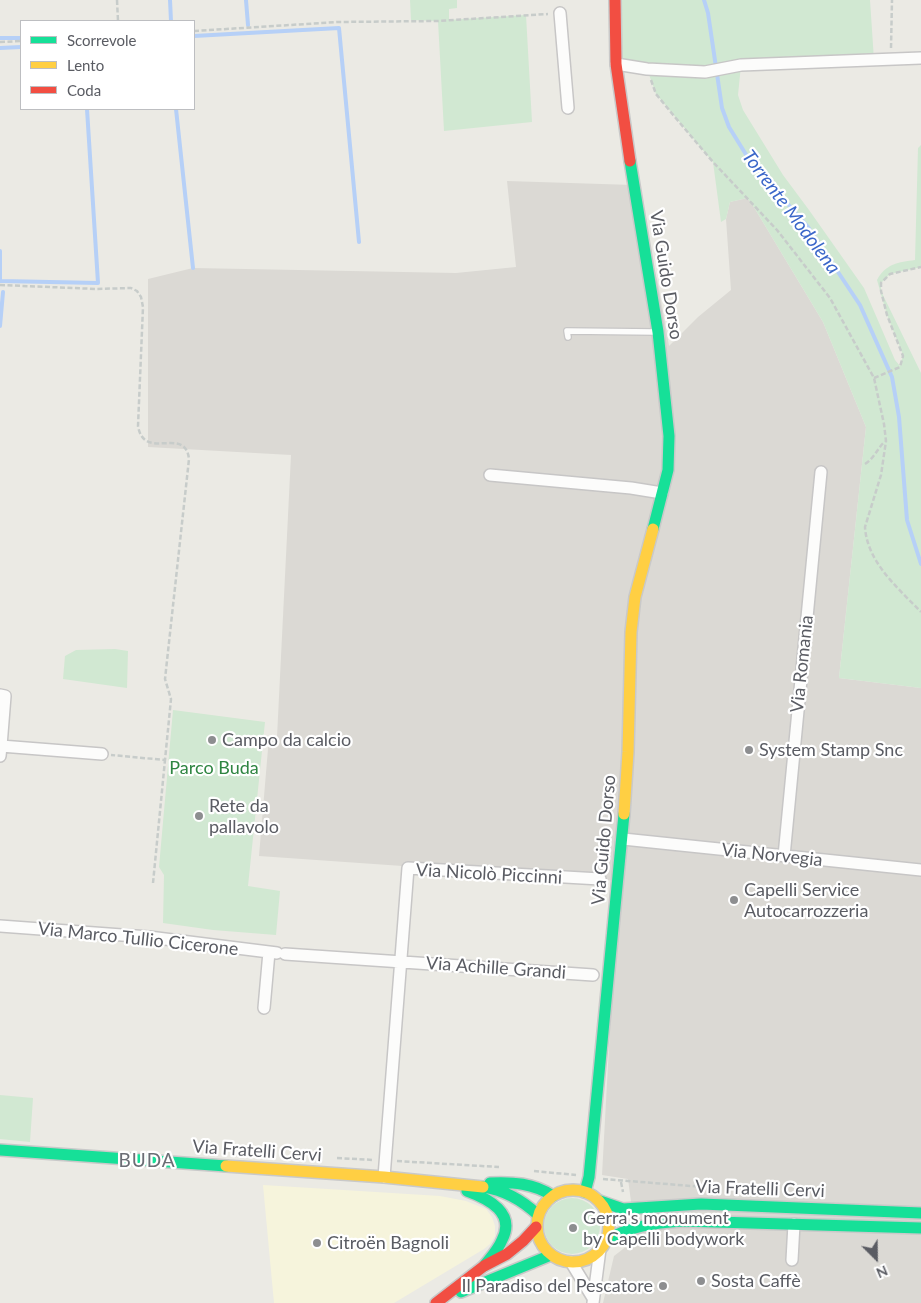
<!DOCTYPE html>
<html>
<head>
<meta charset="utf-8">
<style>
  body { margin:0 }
  #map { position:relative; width:921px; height:1303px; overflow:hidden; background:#ebeae4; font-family:Lato,sans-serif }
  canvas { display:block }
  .legend { position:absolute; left:20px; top:20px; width:175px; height:90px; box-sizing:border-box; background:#fff; border:1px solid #bdbec1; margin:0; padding:6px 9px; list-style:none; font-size:15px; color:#5a5c63 }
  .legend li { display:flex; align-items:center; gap:10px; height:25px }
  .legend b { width:25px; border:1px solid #bdbec1 }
  .north { position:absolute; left:851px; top:1233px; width:50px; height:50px; -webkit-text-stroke:4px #fff; paint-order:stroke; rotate:157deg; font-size:14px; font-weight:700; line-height:20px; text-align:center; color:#5a5c63 }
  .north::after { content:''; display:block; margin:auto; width:18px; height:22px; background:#5a5c63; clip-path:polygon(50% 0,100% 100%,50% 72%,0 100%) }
</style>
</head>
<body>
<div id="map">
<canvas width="921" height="1303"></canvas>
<ul class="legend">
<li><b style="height:6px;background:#16e098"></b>Scorrevole</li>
<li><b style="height:6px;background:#ffcf43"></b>Lento</li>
<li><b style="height:6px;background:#f24e42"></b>Coda</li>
</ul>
<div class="north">N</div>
</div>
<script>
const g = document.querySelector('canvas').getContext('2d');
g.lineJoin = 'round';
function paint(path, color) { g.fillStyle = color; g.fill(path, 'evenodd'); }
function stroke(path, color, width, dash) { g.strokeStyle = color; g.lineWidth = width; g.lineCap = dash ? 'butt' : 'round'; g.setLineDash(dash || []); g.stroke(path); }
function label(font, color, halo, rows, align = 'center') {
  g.font = font + ' Lato,sans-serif'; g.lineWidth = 4.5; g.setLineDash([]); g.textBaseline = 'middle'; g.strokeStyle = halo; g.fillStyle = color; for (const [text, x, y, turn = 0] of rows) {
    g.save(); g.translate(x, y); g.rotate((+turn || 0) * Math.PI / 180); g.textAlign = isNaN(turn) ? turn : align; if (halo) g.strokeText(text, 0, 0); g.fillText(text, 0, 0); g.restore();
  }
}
paint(new Path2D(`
  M263 1185 440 1196 466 1201 486 1209 492 1217 495 1226V1236L490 1244 484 1249 394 1303H274Z`), '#f6f4dc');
paint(new Path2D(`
  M507 181 633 185 658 283 669 346 698 317 731 290 726 219 730 202 747 198 752 204 823 322 866 427 839 678 921 688V1303H603L614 1256 636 1239 628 1179 602 1175 618 881 259 856 269 737H277L291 455 148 447V279L193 268 456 273 516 267Z`), '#dbd9d4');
paint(new Path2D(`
  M410 0H457V8L449 9V20L526 15 532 122 444 131 438 21 411 20Z
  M615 0H870L874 60 741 65 738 95 743 110 783 175 809 210 864 288 895 360 900 366 903 355 887 315 877 280C885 264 899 262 915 260L918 148 921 145V267L890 274 881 283V291L921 373V688L839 678 866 427 823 322 752 204 747 198 730 202 726 219 721 222 713 162 656 94 647 69 616 64Z
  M115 649 128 651 127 688 63 679 65 656 76 650Z
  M173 710 265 722 248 886 280 891 276 935 213 930 163 923 164 875 159 867Z
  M0 1095 33 1098 30 1142 0 1139Z
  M544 1226a28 28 0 1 1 56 0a28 28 0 1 1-56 0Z`), '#d1e8d2');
stroke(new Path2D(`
  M170 0 171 21
  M246 0 248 25
  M704 0 708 13 722 108 729 127 750 161 808 227 860 305 892 377 899 417 907 520 921 564
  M194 36 339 28 359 242
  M0 38H21
  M0 48 21 47
  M176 109 193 268
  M0 251V281
  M1 281 98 283 87 109
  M0 326 3 292`), '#b6d0f7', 4);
const lane = new Path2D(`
  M568 337 567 331 656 332`);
const street = new Path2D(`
  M560 13 568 108
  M616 64 647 69 705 72 741 65 921 58
  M490 475 631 488 662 493
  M0 695 5 696 1 746
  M0 756 1 746 102 754
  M623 839 921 870
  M784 856 821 472
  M0 926 149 937 277 953
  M285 954 593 975
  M264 1008 269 952
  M384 1177 408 868 600 879
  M792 1260 794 1224
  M571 1262 593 1298
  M593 1303 600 1249`);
const fast = new Path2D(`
  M630 161 658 332 669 436 668 470 653 529
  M0 1150 226 1166
  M490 1183C513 1182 533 1183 553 1196
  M483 1187C505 1190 522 1200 538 1215
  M467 1191C489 1199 516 1213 502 1240 498 1250 490 1258 484 1266
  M585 1192 589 1177 624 814
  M600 1201 623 1209 701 1204 921 1213
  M606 1240C631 1226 654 1223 682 1221L921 1228
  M461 1292 551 1255`);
const slow = new Path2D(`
  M624 814 628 752 631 632 635 597 653 529
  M226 1166 384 1177 483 1187
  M537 1226a36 36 0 1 1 72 0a36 36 0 1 1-72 0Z`);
const jam = new Path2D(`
  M615 0 616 64 630 161
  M436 1303 484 1266 507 1254 523 1241 536 1227`);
stroke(lane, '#c7c6c6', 8);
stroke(street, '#c7c6c6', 14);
stroke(fast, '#c9c9c9', 14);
stroke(slow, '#c9c9c9', 14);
stroke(jam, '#c9c9c9', 14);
stroke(new Path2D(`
  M117 0 118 21
  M194 31 338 22 438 21 548 14
  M0 42 21 41
  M891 48 892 0
  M651 80 656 94 674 116 713 162 777 230 830 298 874 378 884 424 886 441 881 475 865 527C867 562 898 588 921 612
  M0 285 97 289 131 288 137 291 141 297 143 307 138 426C144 462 185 425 189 459L165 679 171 699 165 760 111 755
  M874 378 900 367 903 356 887 315 881 291V283L890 274 921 267
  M865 464C876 457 878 446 886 441
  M153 883 165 760
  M337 1158 374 1160
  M397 1161 499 1167
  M534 1171 576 1175
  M603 1179 717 1188
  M621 1182 623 1192`), '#c7ccca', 2.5, [5, 2.5]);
stroke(lane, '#fcfcfb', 5.5);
stroke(street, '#fcfcfb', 11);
stroke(fast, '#16e098', 11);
stroke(slow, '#ffcf43', 11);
stroke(jam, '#f24e42', 11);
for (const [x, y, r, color] of [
  [212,740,5,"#8d8e90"],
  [749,750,5,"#8d8e90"],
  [199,816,5,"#8d8e90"],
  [734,900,5,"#8d8e90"],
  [573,1228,5,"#8d8e90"],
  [317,1243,5,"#8d8e90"],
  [701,1281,5,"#8d8e90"],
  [663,1286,5,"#8d8e90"]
]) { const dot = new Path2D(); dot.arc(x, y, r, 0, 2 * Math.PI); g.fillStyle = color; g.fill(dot); stroke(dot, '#fff', 2); }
label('18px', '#5a5c63', '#fff', [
  ["Via Guido Dorso",666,275,81],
  ["Via Romania",802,664,-84],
  ["Via Guido Dorso",604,840,-85],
  ["Via Norvegia",772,855,6],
  ["Via Nicolò Piccinni",489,874,3],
  ["Via Marco Tullio Cicerone",138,939,6],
  ["Via Achille Grandi",496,968,4],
  ["Via Fratelli Cervi",257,1151,4],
  ["Via Fratelli Cervi",760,1189,2]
]);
label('18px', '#5a5c63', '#fff', [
  ["Campo da calcio",222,740],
  ["System Stamp Snc",759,750],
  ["Rete da",209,806],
  ["pallavolo",209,827],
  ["Capelli Service",744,890],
  ["Autocarrozzeria",744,911],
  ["Gerra's monument",583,1218],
  ["by Capelli bodywork",583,1239],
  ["Citroën Bagnoli",327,1243],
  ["Sosta Caffè",711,1281],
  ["Il Paradiso del Pescatore",653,1286,"right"]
], 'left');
label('18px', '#2f8542', '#fff', [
  ["Parco Buda",214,768]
]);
label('italic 19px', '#3b67c9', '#fff', [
  ["Torrente Modolena",791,212,53]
]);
g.letterSpacing = '1px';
label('19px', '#6b6e75', '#fff', [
  ["BUDA",147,1161]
]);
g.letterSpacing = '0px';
</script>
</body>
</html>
